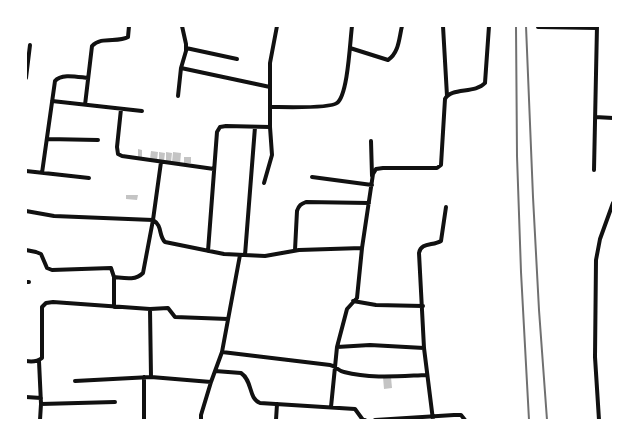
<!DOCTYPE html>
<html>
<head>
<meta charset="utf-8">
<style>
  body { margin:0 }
  #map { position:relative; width:639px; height:446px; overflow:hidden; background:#fff; font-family:"Asap Condensed",sans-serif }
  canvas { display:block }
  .frame { position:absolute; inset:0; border:27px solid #fff; pointer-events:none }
</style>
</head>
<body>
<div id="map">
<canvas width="639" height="446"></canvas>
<div class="frame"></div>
</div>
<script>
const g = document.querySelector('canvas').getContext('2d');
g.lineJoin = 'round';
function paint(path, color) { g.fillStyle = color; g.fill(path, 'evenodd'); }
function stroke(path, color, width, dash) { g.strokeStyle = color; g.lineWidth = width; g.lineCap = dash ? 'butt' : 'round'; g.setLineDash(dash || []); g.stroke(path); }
paint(new Path2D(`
  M138 149 142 150V158L138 157Z
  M151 151 158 152 157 160 150 159Z
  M159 152 165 153 164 161H159Z
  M166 152 172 153 171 162H166Z
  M173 152 181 153 180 164 172 163Z
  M184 157H191V163H184Z
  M126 195H138L137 200 126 199Z
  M383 377H391L392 388 384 389Z`), '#c4c4c4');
stroke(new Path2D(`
  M443 26 447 96
  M538 27 597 28
  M186 48 237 59
  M350 48 388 60C399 53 399 38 402 26
  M181 68 270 87
  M26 78 30 45
  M178 96 181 68 186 51V44L182 26
  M52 101 142 111
  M85 105 92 46C101 36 118 43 128 37L129 26
  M270 107C282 107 329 109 337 103 348 95 350 41 352 26
  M121 109 117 147 118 154 122 156 214 169
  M595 117 613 118
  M47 139 98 140
  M371 141 372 176
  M594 170 597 26
  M26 171 89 178
  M42 173 55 81C61 73 78 77 88 78
  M312 177 372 185
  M264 183 272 155 270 127V63L277 26
  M26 211 54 216 153 220C163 226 158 235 165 242L224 254 265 256 299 250 362 248
  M26 250 36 252 41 254 47 268 52 270 111 268 114 277V307
  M295 250 297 211C299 205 301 204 306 202L369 203
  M208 251 217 132 220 127 226 126 270 127
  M245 255 255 127
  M114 277C124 278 135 281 143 273L153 220 161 162
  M26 282H29
  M353 301 376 305 423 306
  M150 309 151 377
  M337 347 370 345 424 348
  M222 352 330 365C336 366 338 371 344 372 371 379 400 376 427 375
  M26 361C32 362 37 362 42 358V307L46 303 53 302 150 309 168 308 175 317 228 319
  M39 361 41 404 40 420
  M215 371 241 373C253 381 248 398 260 403L355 409 363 420H365
  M144 377V420
  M75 381 151 377 211 382
  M26 397 41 398
  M41 404 115 402
  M331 407 337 347 347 309 357 298 362 248 373 174 376 169 383 168H437L441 165 445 99C451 87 475 94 485 83L489 26
  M201 420V415L211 382 222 352 240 255
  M276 420 277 404
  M375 420 454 415H461L465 420
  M433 420 424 348 419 253C421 242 433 246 441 241L446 207
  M599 420 595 357 596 260 600 239 613 203`), '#111', 4);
stroke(new Path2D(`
  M516 26 517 156 521 272 529 420
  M526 26 533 197 539 310 547 420`), '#707070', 2);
</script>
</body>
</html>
